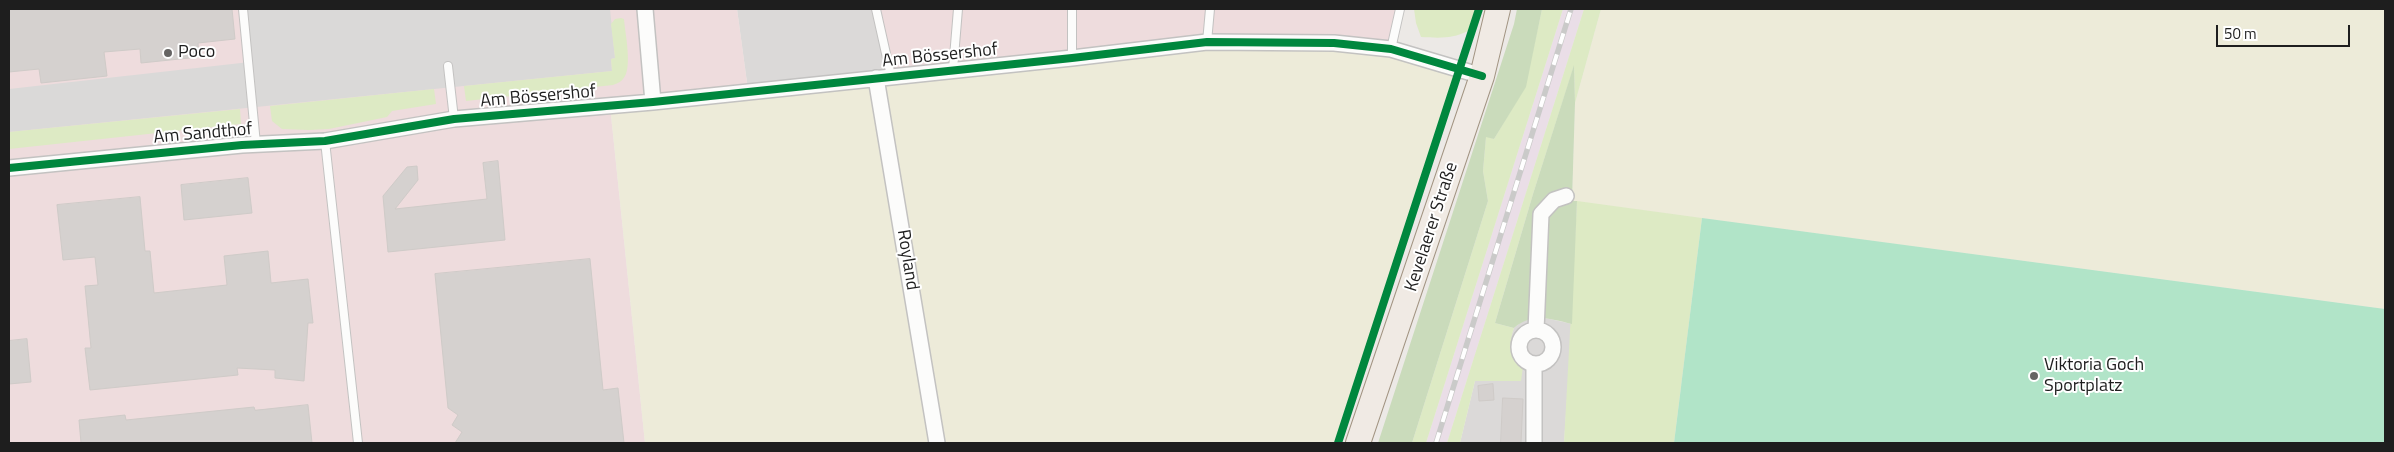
<!DOCTYPE html>
<html>
<head>
<meta charset="utf-8">
<style>
  body { margin:0 }
  #map { position:relative; width:2394px; height:452px; overflow:hidden; background:#ece9e6; font-family:"Titillium Web",sans-serif }
  canvas { display:block }
  .frame { position:absolute; inset:0; border:10px solid #1e1e1e; pointer-events:none }
  .scale { position:absolute; left:2216px; top:25px; width:134px; height:22px; box-sizing:border-box; border:2px solid #1e1e1e; border-top:0; padding-left:6px; font-size:15px; line-height:18px; white-space:nowrap; color:#1e1e1e; -webkit-text-stroke:4px #fff; paint-order:stroke }
</style>
</head>
<body>
<div id="map">
<canvas width="2394" height="452"></canvas>
<div class="frame"></div>
<div class="scale">50 m</div>
</div>
<script>
const g = document.querySelector('canvas').getContext('2d');
g.lineJoin = 'round';
function paint(path, color) { g.fillStyle = color; g.fill(path, 'evenodd'); }
function stroke(path, color, width, dash) { g.strokeStyle = color; g.lineWidth = width; g.lineCap = dash ? 'butt' : 'round'; g.setLineDash(dash || []); g.stroke(path); }
function label(font, color, halo, rows, align = 'center') {
  g.font = font + ' "Titillium Web",sans-serif'; g.lineWidth = 4; g.setLineDash([]); g.textBaseline = 'middle'; g.strokeStyle = halo; g.fillStyle = color; for (const [text, x, y, turn = 0] of rows) {
    g.save(); g.translate(x, y); g.rotate((+turn || 0) * Math.PI / 180); g.textAlign = isNaN(turn) ? turn : align; if (halo) g.strokeText(text, 0, 0); g.fillText(text, 0, 0); g.restore();
  }
}
paint(new Path2D(`
  M737 9H877L891 76 748 90Z
  M1545 318 1572 324 1564 443H1460L1475 381 1523 367 1515 360 1510 350V339L1514 328 1525 319Z`), '#dbd9d8');
paint(new Path2D(`
  M9 9H737L748 90 610 106 645 443H9Z
  M877 9H1400L1391 49 891 76Z`), '#eedcdd');
paint(new Path2D(`
  M1563 9H1584L1447 443H1426Z`), '#eadee7');
paint(new Path2D(`
  M245 9H610L615 58 611 59 612 71 9 132V89L250 62Z`), '#dad9d8');
paint(new Path2D(`
  M1601 9H2385V309L1572 201 1575 103Z
  M1207 42 1334 43 1460 69 1338 443H645L610 105Z`), '#edebd9');
paint(new Path2D(`
  M1414 9H1475L1468 31C1452 39 1439 38 1421 37L1416 23Z
  M1542 9H1563L1426 443H1412L1488 201 1483 171 1486 136 1494 139 1525 87Z
  M1584 9H1601L1575 103 1574 66 1533 194 1495 323 1514 328C1508 345 1510 355 1523 367L1521 381H1475L1460 443H1447Z
  M621 18 624 19C625 33 633 69 623 79 621 82 616 84 613 85L466 101 464 86 612 71 611 59 615 58 611 24 615 19Z
  M434 89 436 104 392 111 387 117 329 129 309 130 282 129 272 121 270 106Z
  M240 109 241 124 9 149V132Z
  M1577 201 1702 218 1674 443H1564Z`), '#ddeac4');
paint(new Path2D(`
  M1517 9H1542L1526 87 1494 139 1486 137 1483 171 1488 201 1412 443H1378L1514 24Z
  M1574 65 1575 103 1572 201H1577L1572 324C1549 319 1533 312 1514 328L1495 323 1533 194Z`), '#cadbbb');
paint(new Path2D(`
  M1702 218 2385 309V443H1674Z`), '#b1e4c8');
const building = new Path2D(`
  M9 9H232L235 39 198 43 199 57 141 63 140 49 104 52 107 76 41 83 39 69 9 72Z
  M498 161 505 240 388 252 383 196 407 167 417 166 418 180 395 209 487 199 483 163Z
  M248 178 252 213 184 220 181 185Z
  M140 197 145 251H150L154 293 227 285 224 256 268 251 271 283 308 279 313 323H308L304 381 275 378V370L237 368 238 375 90 390 85 348H91L85 286 98 285 95 257 63 260 57 205Z
  M590 259 603 390 618 388 624 443H455L462 432 452 425 458 415 448 408 435 274Z
  M27 339 31 382 9 384V341Z
  M1493 384 1494 400 1479 401 1478 386Z
  M1503 398 1523 399 1521 443H1501Z
  M308 405 312 443H81L79 420 125 415 126 420 254 407 255 410Z`);
paint(building, '#d5d1cf');
stroke(building, '#cfcbc8', 1);
const service = new Path2D(`
  M243 9 256 144
  M876 9 891 76
  M1072 9V58
  M1207 42 1210 9
  M1391 49 1400 9
  M448 66 454 119
  M953 69 958 9
  M325 141 358 443`);
const minor = new Path2D(`
  M645 9 653 102
  M876 78 937 443
  M9 168 242 145 325 141 454 119 653 102 1072 58 1207 42 1334 43 1391 49 1482 76
  M1536 330 1541 214 1554 200 1566 196
  M1519 347a17 17 0 1 1 34 0a17 17 0 1 1-34 0Z
  M1534 443V364`);
const primary = new Path2D(`
  M1358 443 1482 76 1498 9`);
stroke(service, '#c3c2c1', 10);
stroke(minor, '#c3c2c1', 18);
stroke(primary, '#a29482', 26);
stroke(service, '#fcfcfb', 8);
stroke(minor, '#fcfcfb', 15);
stroke(primary, '#f0eae4', 24);
const rail = new Path2D(`
  M1436 443 1571 9`);
stroke(rail, '#cacac9', 5.5);
stroke(rail, '#fff', 4, [11]);
stroke(new Path2D(`
  M9 168 242 145 325 141 454 119 653 102 1072 58 1207 42 1334 43 1391 49 1482 76
  M1338 443 1479 9`), '#00873e', 8);
for (const [x, y, r, color] of [
  [168,53,5,"#666564"],
  [2034,376,5,"#666564"]
]) { const dot = new Path2D(); dot.arc(x, y, r, 0, 2 * Math.PI); g.fillStyle = color; g.fill(dot); stroke(dot, '#fff', 2); }
label('18px', '#1e1e1e', '#fff', [
  ["Poco",178,53],
  ["Viktoria Goch",2044,366],
  ["Sportplatz",2044,387]
], 'left');
label('18px', '#1e1e1e', '#fff', [
  ["Am Bössershof",940,56,-6],
  ["Am Bössershof",538,97,-5],
  ["Am Sandthof",203,134,-5],
  ["Kevelaerer Straße",1432,227,-72],
  ["Royland",907,260,81]
]);
</script>
</body>
</html>
